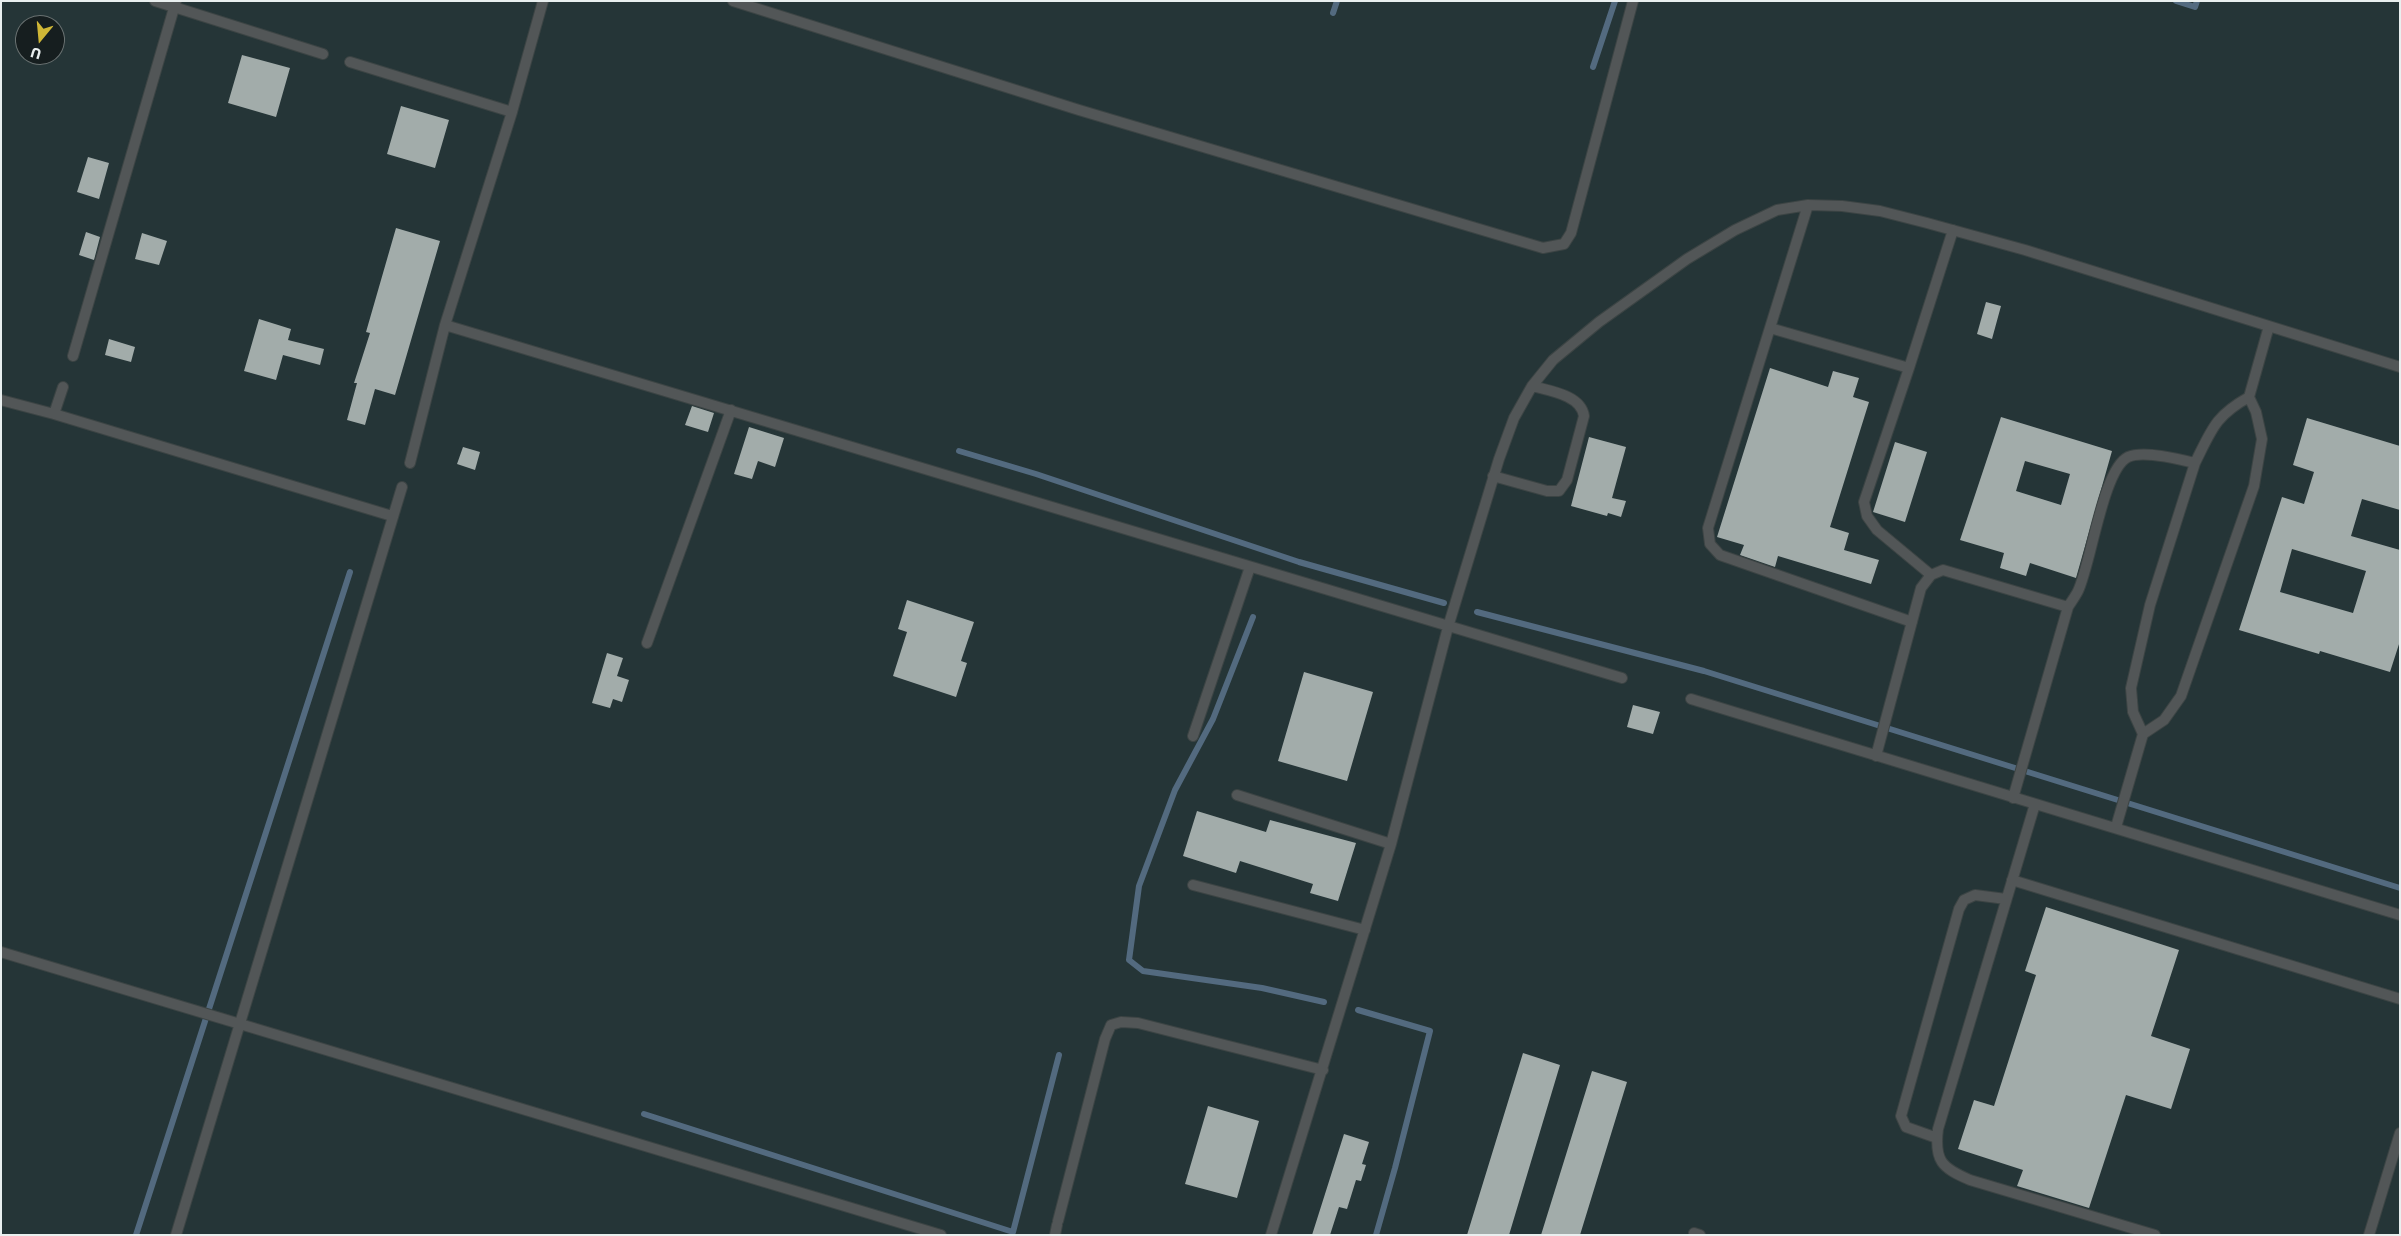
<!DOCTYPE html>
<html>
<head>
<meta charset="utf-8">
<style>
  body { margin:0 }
  #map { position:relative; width:2401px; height:1236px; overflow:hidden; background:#202828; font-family:Commissioner,sans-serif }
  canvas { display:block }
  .frame { position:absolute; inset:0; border:2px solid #e9efef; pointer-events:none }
  .north { position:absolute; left:15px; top:15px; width:50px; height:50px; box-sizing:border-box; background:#161e1f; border:1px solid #6a7272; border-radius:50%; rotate:197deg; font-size:14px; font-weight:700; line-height:20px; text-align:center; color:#e9efef }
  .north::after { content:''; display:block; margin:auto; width:18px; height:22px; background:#d0b736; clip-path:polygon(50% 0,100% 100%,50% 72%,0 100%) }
</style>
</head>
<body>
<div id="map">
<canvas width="2401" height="1236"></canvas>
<div class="frame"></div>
<div class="north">U</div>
</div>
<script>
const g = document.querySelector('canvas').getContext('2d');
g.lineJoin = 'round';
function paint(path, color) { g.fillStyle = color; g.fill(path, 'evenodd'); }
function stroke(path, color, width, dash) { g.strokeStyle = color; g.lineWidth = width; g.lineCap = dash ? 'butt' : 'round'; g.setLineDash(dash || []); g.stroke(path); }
paint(new Path2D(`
  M1 1H2400V1235H1ZM25 25H55V55H25Z`), '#253537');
stroke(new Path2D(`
  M2176 1 2195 7 2197 1
  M1333 13 1337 1
  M1593 67 1615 1
  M959 451 1036 474 1299 562 1444 603
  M1477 612 1704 671 2400 888
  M1253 617 1213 719 1175 790 1139 886 1129 960 1143 971 1262 988 1324 1002
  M1358 1010 1430 1031 1395 1168 1376 1235
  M644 1114 1013 1232 1059 1055
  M136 1235 350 572`), '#536a7f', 6);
paint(new Path2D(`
  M242 55 290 68 276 117 228 103Z
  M401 106 449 120 435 168 387 154Z
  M88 157 109 163 99 199 77 192Z
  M396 228 440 241 395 395 375 389 365 425 347 420 357 383H354L370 333 366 332Z
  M86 232 100 237 94 260 79 255Z
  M142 233 167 241 159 265 135 259Z
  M1986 302 2001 306 1992 339 1977 334Z
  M259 319 291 329 288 340 324 349 320 365 283 355 276 380 244 371Z
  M109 339 135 347 131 362 105 355Z
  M1770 368 1828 387 1833 371 1859 378 1853 397 1869 402 1830 527 1849 533 1844 550 1879 560 1871 584 1778 556 1775 567 1740 555 1744 545 1717 537Z
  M692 406 714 413 708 432 685 425Z
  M2001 417 2112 451 2076 578 2030 563 2026 576 2000 568 2004 553 1960 540ZM2025 461 2070 474 2061 505 2016 491Z
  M2307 418 2400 446V510L2362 499 2351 536 2400 550V641L2390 672 2320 651 2319 654 2239 630 2282 497 2304 504 2314 472 2293 465ZM2292 549 2366 571 2353 613 2280 592Z
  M749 427 784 438 775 467 758 461 752 479 734 474Z
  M1589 437 1626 447 1612 498 1626 501 1621 517 1608 513 1607 516 1571 506Z
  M1895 442 1927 452 1905 522 1873 512Z
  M463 447 480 452 475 470 457 464Z
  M907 600 974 622 961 661 967 663 956 697 893 676 907 632 898 629Z
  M607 653 623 658 617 676 629 680 622 702 613 699 610 708 592 703Z
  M1304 672 1373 692 1347 781 1278 761Z
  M1633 705 1660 712 1653 734 1627 727Z
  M1197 811 1266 832 1270 820 1356 843 1338 901 1310 893 1313 884 1240 861 1236 873 1183 856Z
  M2046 907 2179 950 2151 1036 2190 1049 2171 1109 2126 1095 2089 1208 2017 1186 2023 1170 1958 1149 1974 1100 1994 1106 2036 975 2025 971Z
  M1523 1053 1560 1065 1509 1235H1467Z
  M1592 1071 1627 1082 1580 1235H1541Z
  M1208 1106 1259 1121 1237 1198 1185 1184Z
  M1344 1134 1369 1142 1362 1164 1366 1165 1361 1181 1356 1180 1347 1209 1339 1207 1330 1235H1312Z`), '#a2acaa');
const service = new Path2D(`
  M155 1 323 54
  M733 1 1079 110 1543 248 1564 244 1571 233 1633 1
  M350 62 512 112
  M1808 205 1708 528 1710 544 1720 555 1912 622
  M445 325 1622 678
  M1770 328 1909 368 1953 230
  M73 356 176 1
  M1909 368 1864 502 1867 516 1877 530 1931 575
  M1 400 54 414 392 516
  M54 414 63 387
  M410 463 445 325 512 112 543 1
  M1493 476 1547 491H1559L1567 480 1584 416C1581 395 1550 391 1532 386
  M2068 607C2071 602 2075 597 2078 591 2091 564 2103 469 2128 457 2143 450 2179 459 2195 463 2212 429 2215 416 2249 397L2269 326
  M647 643 731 410
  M1691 699 2400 915
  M2143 734 2164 720 2181 696 2254 486 2262 439 2256 412 2249 397
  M1193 736 1250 567
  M1876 756 1921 588 1931 575 1943 570 2068 607 2013 798
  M1237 795 1391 844
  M2035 804 1938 1129C1934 1161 1942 1168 1970 1180L2155 1235
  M2116 827 2143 734 2133 712 2131 688 2150 605 2195 463
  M2012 880 2400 999
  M1193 885 1365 930
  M1 952 941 1235
  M1937 1138 1906 1127 1901 1116 1959 909 1964 900 1975 895 2006 899
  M1058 1221 1105 1039 1111 1025 1121 1022 1138 1023 1323 1070
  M1694 1233 1700 1235
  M176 1235 402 487
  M1055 1235 1057 1225
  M1271 1235 1391 844 1448 627 1499 459 1514 418 1532 386 1553 360 1599 322 1687 259 1735 230 1777 210 1808 205 1842 206 1880 211 1927 223 2025 250 2400 367
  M2369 1235 2400 1133`);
stroke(service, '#3c4444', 12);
stroke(service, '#525657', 10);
</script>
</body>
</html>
